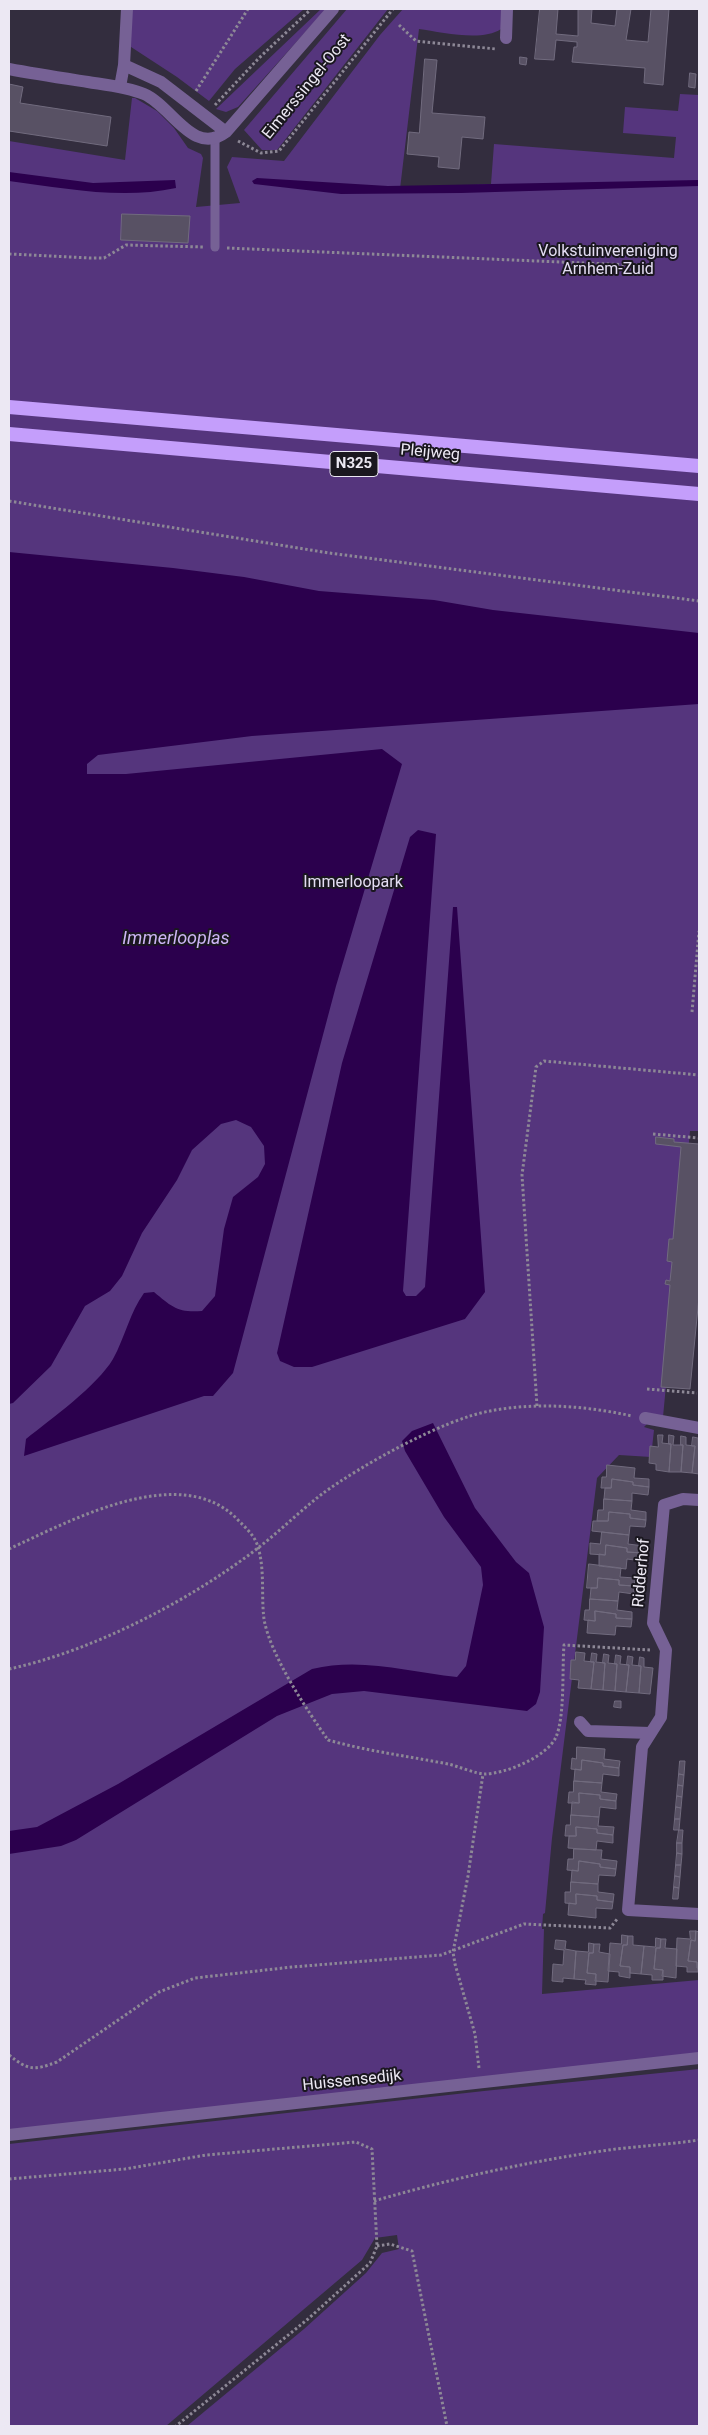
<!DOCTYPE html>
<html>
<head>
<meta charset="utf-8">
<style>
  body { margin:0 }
  #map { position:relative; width:708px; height:2435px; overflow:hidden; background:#332d3e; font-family:Roboto,sans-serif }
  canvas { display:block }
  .frame { position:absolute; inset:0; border:10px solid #ece8f3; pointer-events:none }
</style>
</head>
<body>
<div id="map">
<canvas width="708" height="2435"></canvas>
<div class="frame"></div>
</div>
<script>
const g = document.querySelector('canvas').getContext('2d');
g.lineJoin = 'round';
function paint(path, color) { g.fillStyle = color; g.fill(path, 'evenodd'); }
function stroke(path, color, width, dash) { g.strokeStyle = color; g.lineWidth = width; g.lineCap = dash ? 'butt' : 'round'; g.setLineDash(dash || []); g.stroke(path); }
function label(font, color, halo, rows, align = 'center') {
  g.font = font + ' Roboto,sans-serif'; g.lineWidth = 4; g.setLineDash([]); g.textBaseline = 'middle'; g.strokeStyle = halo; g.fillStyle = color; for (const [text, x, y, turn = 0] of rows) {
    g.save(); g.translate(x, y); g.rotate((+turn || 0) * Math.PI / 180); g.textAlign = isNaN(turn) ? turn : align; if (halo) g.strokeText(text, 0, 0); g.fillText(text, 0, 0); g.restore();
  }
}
paint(new Path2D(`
  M128 9H304L235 69 209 101 177 77 128 45Z
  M321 9H326L238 107 226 112 216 109Z
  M347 9H388L277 150H262L244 130Z
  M403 9H502L501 29C482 42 441 32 419 29L400 189 491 184 494 144 674 158 676 137 623 133 625 107 678 111 680 94 699 95V1131H690L663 1417 652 1419 644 1427 654 1430 651 1457 619 1455 597 1478 552 1838 545 1913 543 1914 542 1929H544L542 1994 699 1980V2054L9 2130V141L125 160 132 98H135L157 111 174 128 188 148 201 154 203 158 196 207 240 203 227 167 232 157 284 161 380 35Z
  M699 2069V2426H187L304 2329 366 2273 382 2253 399 2249 397 2235 375 2238 362 2260 166 2426H9V2144L484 2091Z`), '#55357d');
paint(new Path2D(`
  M9 172 93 183 175 180 176 188C121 200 64 188 9 181Z
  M257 178 388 186 699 180V186L461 193 341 194 254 184 252 181Z
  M9 552 173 568 244 577 319 591 434 600 493 610 699 633V704L252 736 98 755 87 764V774H126L382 749 402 764 336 986 233 1373 213 1396H204L24 1456 26 1439C51 1419 97 1386 113 1359 125 1337 130 1312 144 1293L154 1292C172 1307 178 1313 202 1311L215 1296 224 1229 233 1197 258 1177 265 1164 264 1146 251 1127 236 1120 221 1124 192 1150 177 1180 142 1233 122 1276 110 1291 85 1306 51 1366 13 1403 9 1404Z
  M418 830 436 834 403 1291 406 1296H416L425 1287 453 907H457L485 1292 465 1319 312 1367H294L280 1361 277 1353 342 1063 410 837Z
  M433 1423 475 1508 516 1562 529 1573 544 1627 540 1692 536 1704 527 1711 364 1691 332 1694 277 1716 76 1840 61 1846 9 1854V1831L37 1827 118 1784 312 1669C361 1657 409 1672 457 1677L466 1666 483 1585 481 1567 444 1517 405 1451 402 1441 412 1431Z`), '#2b004d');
const building = new Path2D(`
  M540 9H558L556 34 578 36V9H592L591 23 615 26 617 9H631L626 40 648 42 651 9H669L663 85 644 83 645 68 572 62 574 47H577V42L556 40 554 60 535 59Z
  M520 57 527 58 526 65 520 64Z
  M425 59 437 60 432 113 485 117 483 139 462 137 459 169 438 167 439 157 407 154 409 132 419 133Z
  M690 73 696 74 695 88 689 87Z
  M9 84 23 87 20 103 111 117 107 146 9 131Z
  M122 214 190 216 188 243 121 240Z
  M656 1137 674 1139V1142L699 1144V1297L690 1389 661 1387 670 1285 665 1284 666 1280 670 1281 672 1262 667 1261 669 1239H673L681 1147 656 1144Z
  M658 1435H663L662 1443 671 1444 669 1472 656 1470V1464L649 1463 650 1446 658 1447Z
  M669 1435 674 1436 673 1445H683L681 1472H669L671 1444H669Z
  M681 1436 686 1437V1445L695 1446 692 1473 681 1472 683 1445H681Z
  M693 1437 698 1438 699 1474 692 1473 695 1446H692Z
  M607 1465 635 1468 634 1478 649 1479V1487L633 1485V1482L612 1479 611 1488H601L602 1477H606Z
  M612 1479 633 1482V1485L649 1487 648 1495 632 1493V1501L604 1499 605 1488H611Z
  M604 1499 632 1501 631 1510 646 1512V1520L630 1518V1514L609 1512 608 1521H597L598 1510H603Z
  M609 1512 630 1514V1518L646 1520 645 1527 630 1526 629 1535 592 1531 593 1521H608Z
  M602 1532 629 1535 628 1544 644 1546 643 1553 627 1552V1548L606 1545 605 1555 590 1554V1543L600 1544Z
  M606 1545 627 1548V1552L643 1553 642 1561 627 1559 626 1569 599 1566V1554L605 1555Z
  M589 1564 621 1568 620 1577 635 1578 634 1586 619 1585V1580L598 1578 597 1588H587Z
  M598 1578 619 1580V1585L634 1586V1594L619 1592 618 1601 590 1599 591 1588H597Z
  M590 1599 618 1601 617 1610 632 1612V1619L616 1618V1614L595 1611V1621L584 1620 585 1610H589Z
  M595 1611 616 1614V1618L632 1619 631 1627 616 1626 615 1635 587 1633 588 1620 595 1621Z
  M576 1652 585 1653 584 1661 594 1662 591 1689 578 1688 579 1680 570 1679 571 1660H575Z
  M592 1653 597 1654 596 1662 605 1663 603 1690 591 1689 594 1662H591Z
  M604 1654 609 1655 608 1663 617 1664 615 1691 603 1690 605 1663H603Z
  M616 1655 621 1656 620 1664 629 1665 626 1692 615 1691 617 1664H615Z
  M628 1656 633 1657 632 1665 641 1666 639 1693 626 1692 629 1665H627Z
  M640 1657 644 1658V1667L653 1668 650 1694 639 1693 641 1666H639Z
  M615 1701H621V1708L614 1707Z
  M577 1747 605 1749 604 1759 620 1761 619 1768 603 1766V1763L582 1760 581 1770 571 1769 572 1758 576 1759Z
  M582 1760 603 1763V1766L619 1768V1776L603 1774 602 1783 574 1781 575 1769 581 1770Z
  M680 1761H685L684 1775 679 1774Z
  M679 1774 684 1775 683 1786 678 1785Z
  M574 1781 602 1783 601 1792 617 1794 616 1801 600 1799V1795L579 1793V1803H568L569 1792H573Z
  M678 1785 683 1786 682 1797 677 1796Z
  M579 1793 600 1795V1799L616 1801V1809L600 1807 599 1817 571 1815 572 1802 579 1803Z
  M677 1796 682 1797 681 1808 676 1807Z
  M676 1807 681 1808 680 1819H675Z
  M571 1815 599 1817 598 1826 614 1827 613 1835 597 1833V1829L576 1827V1836H565L566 1825H570Z
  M675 1819H680L679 1830H674Z
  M576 1827 597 1829V1833L613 1835V1843L597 1841 596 1850 568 1848 569 1836H576Z
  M679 1830H683L682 1843H677Z
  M677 1843H682V1854L677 1853Z
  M574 1849 602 1850 601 1859 617 1861 616 1869 600 1867V1864L579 1861 578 1871 567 1870 568 1859H573Z
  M677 1853 682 1854 681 1865H676Z
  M579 1861 600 1864V1867L616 1869 615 1876 599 1875 598 1884 571 1882 572 1870 578 1871Z
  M676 1865H681L680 1877 675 1876Z
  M675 1876 680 1877 679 1888 674 1887Z
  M571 1882 598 1884V1892L614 1894 613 1902 597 1900V1896L576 1894V1904L565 1903V1892H570Z
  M674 1887 679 1888 678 1899H673Z
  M576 1894 597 1896V1900L613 1902 612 1909 596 1908V1918L568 1915 569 1903 576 1904Z
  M690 1931H696L695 1941 691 1940 688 1961 697 1962 698 1972H687V1967L676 1966 677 1938 690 1939Z
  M696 1931 699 1932V1968H697V1962L688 1961 691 1940 695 1941Z
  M622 1935 628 1936 627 1945H623L620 1966 630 1967V1978L619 1976V1972L608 1971 610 1943 621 1944Z
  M628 1936H633V1945L644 1946 641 1974 630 1973V1967L620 1966 623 1945H627Z
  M656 1938 661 1939 660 1948H656L654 1969 663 1970V1980H652V1975L641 1974 644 1946 655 1947Z
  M661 1939H666L665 1948 677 1949 676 1978 662 1976 663 1970 654 1969 656 1948H660Z
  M556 1940 566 1941 565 1949 576 1951 574 1979 563 1978V1982L552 1981 553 1964 563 1965 564 1950 555 1949Z
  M589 1943 594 1944 593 1953H589L587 1973 596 1974V1985L585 1984 586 1980 574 1979 576 1951 588 1952Z
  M594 1944H600L599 1952 610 1954 608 1982 595 1981 596 1974 587 1973 589 1953H593Z`);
paint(building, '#585164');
stroke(building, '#716b7e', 1);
stroke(new Path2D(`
  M399 25 416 41 496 49
  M196 91 248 9
  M215 105 259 58 309 11
  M238 141 261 153 279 151 393 9
  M227 248 656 266
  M9 254 90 258H104L126 245 203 247
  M9 501 329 553 699 601
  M692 1012 699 931
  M653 1134 699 1138
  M647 1389 697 1393
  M537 1406 522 1175 536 1067 544 1061 699 1075
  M9 1549C70 1521 181 1460 238 1520 246 1528 255 1536 258 1547 265 1570 261 1596 264 1619 270 1655 307 1710 328 1740 367 1751 407 1756 448 1764 457 1766 477 1774 484 1774 505 1774 547 1757 556 1737 565 1716 562 1669 564 1645L650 1650
  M9 1669C93 1651 191 1600 258 1548 280 1531 300 1511 322 1494 360 1466 444 1419 490 1411 536 1402 587 1406 632 1416
  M9 2055C28 2070 33 2071 57 2062L159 1992 195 1978 292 1967 441 1955 524 1924 610 1928 618 1918
  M479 2068 475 2034 455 1964 453 1952 468 1876 483 1774
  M9 2179 125 2169 206 2155 356 2142 372 2149 377 2246 370 2263 308 2319 176 2426
  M374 2201C453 2178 535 2160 616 2149 644 2146 672 2144 699 2140
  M377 2246 390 2244 412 2251 447 2426`), '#8d8896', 3, [2.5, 2.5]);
stroke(new Path2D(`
  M215 247V140`), '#766195', 9);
stroke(new Path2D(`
  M506 38 507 9
  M124 65 161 82 226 132
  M9 69C35 74 62 78 88 82 107 85 127 87 144 94 172 106 193 157 226 132L333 9
  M120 87 124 65 127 9
  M645 1418 699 1428
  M699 1500 683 1499 664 1505 653 1623 666 1650 661 1717 642 1747 628 1910 699 1914
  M580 1722 588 1731 650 1733
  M9 2135 699 2058`), '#766195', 12);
stroke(new Path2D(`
  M9 407 699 466
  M9 434 699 494`), '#c49efb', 14);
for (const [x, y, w] of [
  [354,464,48]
]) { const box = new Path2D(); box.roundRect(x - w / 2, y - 12.5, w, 25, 4); g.fillStyle = '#1a171f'; g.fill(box); stroke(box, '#ece8f3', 1); }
label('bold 15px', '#ece8f3', null, [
  ["N325",354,464]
]);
label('16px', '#ece8f3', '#1a171f', [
  ["Eimerssingel-Oost",307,87,-51],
  ["Pleijweg",430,453,5],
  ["Ridderhof",642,1573,-85],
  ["Huissensedijk",352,2081,-6]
]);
label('16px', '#e4ddf3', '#1a171f', [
  ["Volkstuinvereniging",608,252],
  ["Arnhem-Zuid",608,270],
  ["Immerloopark",353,883]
]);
label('italic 18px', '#cdb5f5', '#1a171f', [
  ["Immerlooplas",176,939]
]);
</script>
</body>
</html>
